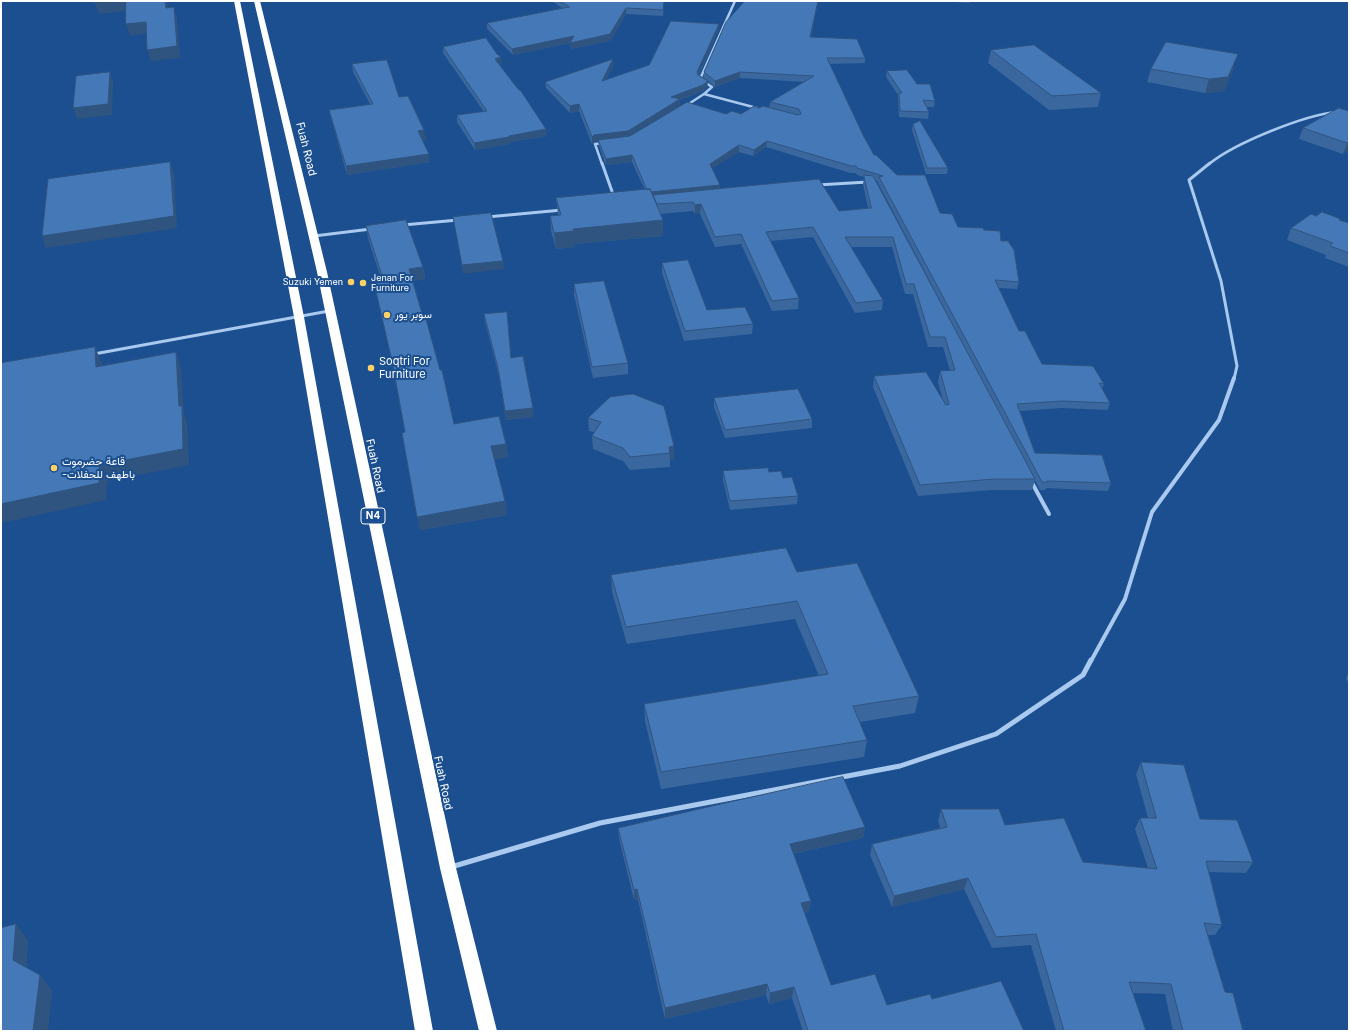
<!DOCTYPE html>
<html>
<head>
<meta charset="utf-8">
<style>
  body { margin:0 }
  #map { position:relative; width:1350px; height:1032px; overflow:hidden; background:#1b4f8f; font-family:Inter,sans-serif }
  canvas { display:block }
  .frame { position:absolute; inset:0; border:2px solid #fff; pointer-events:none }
</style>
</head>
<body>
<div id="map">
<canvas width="1350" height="1032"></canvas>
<div class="frame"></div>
</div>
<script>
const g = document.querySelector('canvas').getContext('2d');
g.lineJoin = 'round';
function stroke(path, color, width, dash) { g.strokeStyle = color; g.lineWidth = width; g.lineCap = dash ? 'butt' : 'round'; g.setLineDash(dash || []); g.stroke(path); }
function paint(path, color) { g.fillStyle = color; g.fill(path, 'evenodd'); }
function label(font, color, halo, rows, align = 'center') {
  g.font = font + ' Inter,Vazirmatn,sans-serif'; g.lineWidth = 4; g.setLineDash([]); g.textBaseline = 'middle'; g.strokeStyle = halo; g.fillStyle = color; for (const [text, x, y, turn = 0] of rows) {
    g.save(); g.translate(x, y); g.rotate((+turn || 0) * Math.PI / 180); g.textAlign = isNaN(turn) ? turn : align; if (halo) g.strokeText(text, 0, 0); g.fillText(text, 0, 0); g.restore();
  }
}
stroke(new Path2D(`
  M704 94 712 87 700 79 735 1
  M687 105 704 94 757 108
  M602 164 595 144 604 143
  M1209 164C1235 143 1304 115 1337 112`), '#a9c9ee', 2.5);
stroke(new Path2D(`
  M602 163 614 197
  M1210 163 1189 180 1221 281 1237 366 1234 379
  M817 185 868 182
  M487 217 562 210
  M403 225 458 220
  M314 236 371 229
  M94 354 329 311`), '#a9c9ee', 3);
stroke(new Path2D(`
  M1031 481 1049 514
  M1091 661 1125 599 1152 512 1219 420 1234 378`), '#a9c9ee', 4);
stroke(new Path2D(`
  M451 867 600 823 900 766 996 734 1083 675 1091 660`), '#a9c9ee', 5);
paint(new Path2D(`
  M234 1H240L304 317 433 1031H415L294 317Z
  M254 1H260L327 272 456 868 497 1031H479L440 868 317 272Z`), '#fff');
paint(new Path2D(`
  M552 1H659L664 8 663 16 626 14 610 41 571 49 570 43 513 55 487 29V23L562 8Z
  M745 1H818L811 37 865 58V63L829 64 863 135 874 155 940 213 958 227 984 230 1001 241 1019 282 1017 289 999 288 1019 331 1042 364 1104 384 1102 389 1110 403 1108 410 1061 408 1020 411 1035 453 1111 483 1108 491 1046 488 1045 490H1040L1035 480 1032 490H992L918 496 873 387 874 376 943 400 938 382 940 371H950L943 347H928L913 294H905L892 247H851L883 300 882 310 855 313 813 237 770 241 799 298 798 309 772 311 741 244 715 247 700 214H695L693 211 660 214 663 220V236L574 244 575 247 556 249 551 231 550 216 558 215 556 198 645 190 632 162 606 165 599 146 598 141H595L592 144 579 111 570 113 546 88 545 82 614 65 606 80 649 65 719 29 699 75 706 80 703 78 704 72ZM740 78 805 82 770 102 769 107 759 108 741 114H726L630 136 680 106V100L703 91 707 87 708 81 715 87ZM766 147 850 173H856L857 175 864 177 863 184 868 208 839 211 720 188 712 168 739 152 753 156ZM876 181H878V183L949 317Z
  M865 1H897V2Z
  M937 1H971L970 3Z
  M443 47 502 64H499L547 136 510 142V144L475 150 457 122V115L484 112 443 53Z
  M991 50 1101 93 1098 107 1049 110 988 63Z
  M352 64 399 97 426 139 422 140 430 162 347 175 331 118 329 110 370 104 353 72Z
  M1234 67 1224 91 1205 93 1147 82 1151 69Z
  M887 71 917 84 935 101 934 107H926L929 112 928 119 899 117 898 99V95L886 77Z
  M1349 111V150L1343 154 1299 139 1303 128Z
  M913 124 948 168 947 174H926L912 130Z
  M1316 216 1341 219 1340 220 1349 223V267L1325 258 1326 255 1287 240 1291 228Z
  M366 226 423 267 425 279 413 281 454 424 506 444 508 457 494 459 505 501 507 515 420 530 405 432 394 369 374 283 382 282 368 238Z
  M662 263 707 310 753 324 752 334 684 341 662 273Z
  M574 284 628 363V374L593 378 574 295Z
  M484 314 511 357 534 417 506 420 499 376 485 322Z
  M633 394 674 459 670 460V467L630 470 623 461 593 449 592 436 594 432 589 431 588 418Z
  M714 398 812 419V428L725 438 714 407Z
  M723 471 769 472 783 478 798 496 797 504 730 510 723 480Z
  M797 572 919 696 915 713 860 722 867 740 864 757 661 789 645 721 644 704 819 676 795 619 627 644 612 592 611 575Z
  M1349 672V686L1346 678Z
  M1141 762 1200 819 1253 862 1246 873 1209 872 1222 925 1215 935H1208L1225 992 1243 1031H1173L1165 994 1133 993 1146 1031H1056L1031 945 992 948 964 889 892 907 870 855 872 844 940 828 938 821 941 809 1005 825 1083 862 1148 868 1135 829 1140 818H1148L1136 774Z
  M865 827 863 838 793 854 811 901 809 912 804 913 831 985 887 1005 932 999 1024 1031H803L792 998 769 1004 766 995 665 1019 638 900H634L619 839 618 828Z`), '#3a679d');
paint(new Path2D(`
  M109 1H127L130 10 99 14 95 3Z
  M165 1H167L169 19 166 8Z
  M818 1 810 43V37Z
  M664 2V8L663 16V10Z
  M174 7 177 18 180 58 151 61 147 50Z
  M626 8V14L610 41 571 49 570 43 513 55 512 49 574 36Z
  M146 22 150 33 130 36 126 24Z
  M719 24V29L697 78V72Z
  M1238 54 1234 67 1224 91 1205 93 1209 79Z
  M501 57 502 64 496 65 495 59Z
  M613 59 614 65 602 87V81Z
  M110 72 113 82 112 115 77 119 73 108Z
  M740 72V78L715 87V81Z
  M708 81 707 87 703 91 680 100V106L628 137 595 141 592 144V137L594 135 671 97Z
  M579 104V111L570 113V106Z
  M546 129 547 136 510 142V144L475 150 474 143 509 136Z
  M424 130 426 139 419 140 418 131Z
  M767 141 766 147 753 156 754 150Z
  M1349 142V150L1343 154 1347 143Z
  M739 145V152L710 170V164Z
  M429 154 430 162 347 175 346 166Z
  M632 155V162L606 165V159Z
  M170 162 174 173 177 228 46 248 42 236Z
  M720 185V191L652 198 648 192Z
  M701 204 700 214H695V205Z
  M663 220V236L574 244 575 247 556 249 554 233 573 229Z
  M503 261 504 269 463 274 462 265Z
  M423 267 425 279 412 281 409 269Z
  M95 347 102 363V383L96 367Z
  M176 352 181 369 184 414 187 423 189 465 107 481 106 500 1 523V504L99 465 179 406Z
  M533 408 534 417 506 420 505 411Z
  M506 444 508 457 492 460 491 446Z
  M674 446V459L670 460 669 447Z
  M505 501 507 515 420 530 417 517Z
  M865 827 863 838 788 855 790 844Z
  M968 878 964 889 892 907 894 896Z
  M637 889 638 900H634V890Z
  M811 901 809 912 800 914 801 903Z
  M16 924 28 940 26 976 13 960Z
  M40 975 52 991 48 1031H33Z
  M767 984 766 995 665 1019V1008Z
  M794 987 792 998 769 1004 770 993Z`), '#305480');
const building = new Path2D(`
  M95 1H109L95 3Z
  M126 1H165L166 8 174 7 177 46 147 50 146 22 126 24Z
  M560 1H659L664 2 663 10 626 8 610 34 570 43 574 36 512 49 487 23 569 7Z
  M745 1H818L810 37 857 39 865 58H827L863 135 874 155H876L897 175H925L940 213 952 214 958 227 983 228 984 230 1000 231 1001 241H1008L1014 250 1019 282 995 280 1019 331H1025L1042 364 1093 366 1104 384 1099 383 1110 403 1063 401 1017 404 1035 453 1102 455 1111 483 1047 481 1048 482H1042L879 177 883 176 857 168 856 166H851L767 141 754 150 739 145 710 164 720 185 651 192 650 189 647 190 632 155 606 159 598 140 630 136 687 102 726 114 732 111 741 114 754 106 759 108 763 106 798 115 801 114 799 109 770 102 814 76 740 72 715 81 704 72 726 22Z
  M671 21 719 24 697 72 698 75 708 81 703 85 671 97 680 99 628 131 594 135 592 137 579 104 570 106 545 82 613 59 602 81 649 65Z
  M486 38 497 54 501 57 495 59 518 89 521 91 546 129 509 136V137L474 143 457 115 487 111 443 47Z
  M1166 42 1238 54 1228 77 1209 79 1151 69Z
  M1034 45 1101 93 1052 96 991 50Z
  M387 60 399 97 408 96 424 130 418 131 429 154 346 166 329 110 373 104 352 64Z
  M907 70 917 84H930L935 101 923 100 929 112 900 111 899 93H902L887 71Z
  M110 72 108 104 73 108 76 76Z
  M1339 108 1349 111V142L1347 143 1303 128Z
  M920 121 948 168H927L913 124Z
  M170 162 174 216 42 236 48 179Z
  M864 175 873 176 1035 479H994L920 485 874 376 926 372 946 405 949 404 940 371 955 370 945 337H930L914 284H906L893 237H845L883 300 856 303 813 227 766 232 799 298 772 301 741 234 715 237 701 204 695 205 693 202 657 204 653 195 819 179 839 211 871 208Z
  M650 189 663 220 573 229 574 231 554 233 550 216 561 215 556 198Z
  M1322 212 1341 219 1339 220 1349 223V253L1330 246 1333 243 1291 228 1311 214 1316 216Z
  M491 213 503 261 462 265 453 217Z
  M406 220 423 267 409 269 424 320 426 319 440 370H442L454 424 499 416 506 444 491 446 505 501 417 517 402 433 405 432 392 361 374 283 384 282 366 226Z
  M688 260 707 310 745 307 753 324 685 331 662 263Z
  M604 281 628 363 592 367 574 284Z
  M507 312 511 358 523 356 533 408 505 411 498 368 484 314Z
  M95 347 96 367 176 352 179 406H182L183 449 99 465V483L1 504V363Z
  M798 389 812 419 725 430 714 398Z
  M633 394 664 406 674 446 669 447 670 453 630 457 623 448 592 436 601 422 588 418 610 397Z
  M768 468 769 472 781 471 783 478 792 477 798 496 730 501 723 471Z
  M786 548 797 572 857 563 919 696 853 706 867 740 661 772 644 704 828 674 797 601 626 627 611 575Z
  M1141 762 1184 765 1200 819 1237 820 1253 862 1206 861 1222 925 1204 923 1225 992 1233 993 1243 1031H1183L1171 984 1129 982 1146 1031H1064L1036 934 996 937 968 878 894 896 872 844 947 827 941 809H999L1005 825 1064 818 1083 862 1157 869 1140 818H1156Z
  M843 777 865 827 790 844 811 901 801 903 831 985 875 974 887 1005 930 994 932 999 1001 981 1024 1031H808L794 987 770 993 767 984 665 1008 637 889 634 890 618 828 716 805Z
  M16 924 13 960 40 975 33 1031H1V928Z`);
paint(building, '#4478b7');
stroke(building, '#305480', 1);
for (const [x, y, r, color] of [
  [351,282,4,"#ffd166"],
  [363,283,4,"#ffd166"],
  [387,315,4,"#ffd166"],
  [371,368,4,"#ffd166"],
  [54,468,4,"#ffd166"]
]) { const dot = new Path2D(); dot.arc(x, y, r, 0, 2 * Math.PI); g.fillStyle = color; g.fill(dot); stroke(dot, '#1b4f8f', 1.5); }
label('9px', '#fff', '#1b4f8f', [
  ["Jenan For",371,278],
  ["Furniture",371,288],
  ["Suzuki Yemen",343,282,"right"]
], 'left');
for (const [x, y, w] of [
  [373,516,24]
]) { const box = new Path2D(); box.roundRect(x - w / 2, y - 8, w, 16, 3); g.fillStyle = '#1b4f8f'; g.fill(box); stroke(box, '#fff', 1); }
label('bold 10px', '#fff', null, [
  ["N4",373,516]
]);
label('11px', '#fff', '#1b4f8f', [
  ["Fuah Road",306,149,76],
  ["Fuah Road",375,466,78],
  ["Fuah Road",443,783,78]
]);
label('11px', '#fff', '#1b4f8f', [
  ["سوبر يور",395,315],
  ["Soqtri For",379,362],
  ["Furniture",379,375],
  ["قاعة حضرموت",62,462],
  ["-باطهف للحفلات",62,475]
], 'left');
</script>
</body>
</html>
